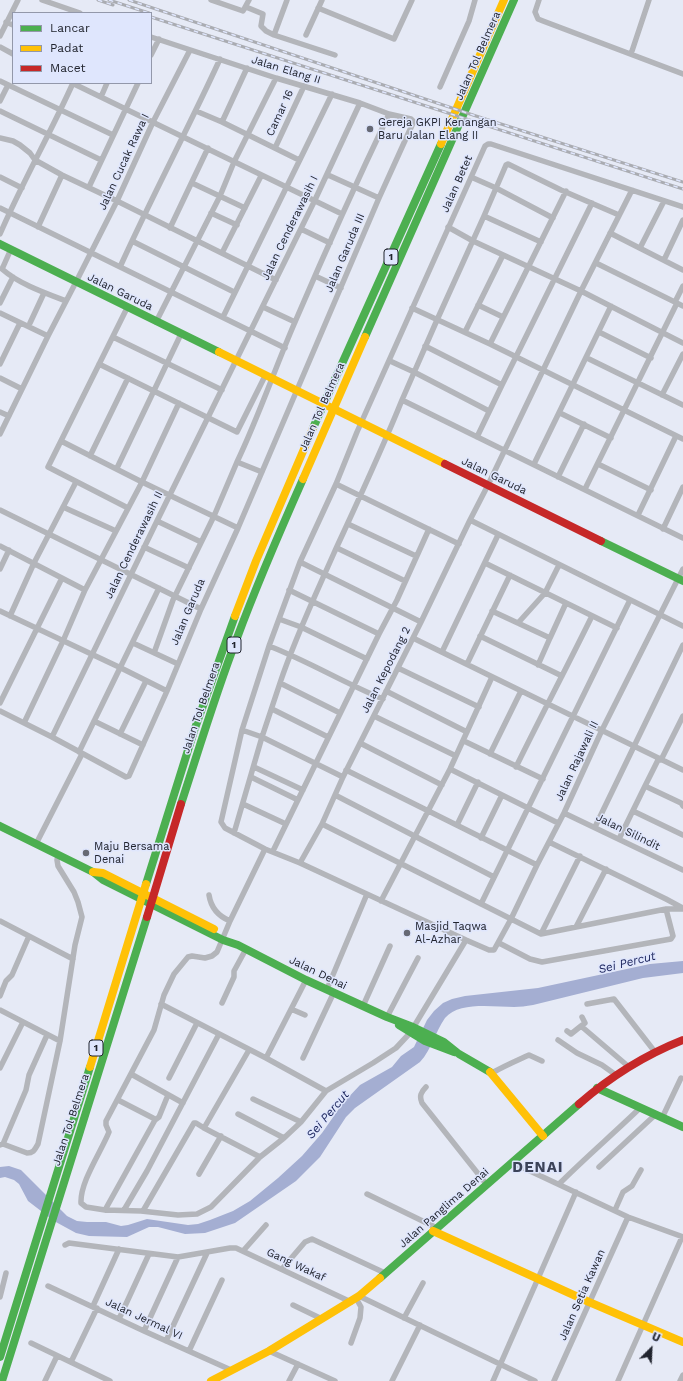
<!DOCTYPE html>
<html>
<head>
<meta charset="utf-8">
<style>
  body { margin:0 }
  #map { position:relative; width:683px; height:1381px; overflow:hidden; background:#e6eaf6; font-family:"Work Sans",sans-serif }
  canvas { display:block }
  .legend { position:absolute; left:12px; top:12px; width:140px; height:72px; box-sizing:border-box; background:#dfe6fd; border:1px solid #9398aa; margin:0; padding:5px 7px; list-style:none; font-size:12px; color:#21242e }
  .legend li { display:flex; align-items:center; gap:8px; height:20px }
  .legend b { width:20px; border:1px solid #9398aa }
  .north { position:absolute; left:631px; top:1329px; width:40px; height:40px; -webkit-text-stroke:3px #dfe6fd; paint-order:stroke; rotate:24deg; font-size:11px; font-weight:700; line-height:16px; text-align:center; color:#21242e }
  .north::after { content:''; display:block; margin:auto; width:14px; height:18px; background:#21242e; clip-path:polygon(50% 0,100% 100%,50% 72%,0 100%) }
</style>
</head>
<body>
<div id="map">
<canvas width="683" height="1381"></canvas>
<ul class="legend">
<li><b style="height:5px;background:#4caf50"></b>Lancar</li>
<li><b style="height:5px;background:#ffc107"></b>Padat</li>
<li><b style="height:5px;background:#c62828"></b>Macet</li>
</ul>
<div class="north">U</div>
</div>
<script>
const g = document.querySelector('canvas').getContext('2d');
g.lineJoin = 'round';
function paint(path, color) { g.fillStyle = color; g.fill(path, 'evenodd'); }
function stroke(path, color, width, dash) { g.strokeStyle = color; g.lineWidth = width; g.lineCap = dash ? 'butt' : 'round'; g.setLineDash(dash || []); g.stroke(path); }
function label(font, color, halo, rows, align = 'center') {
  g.font = font + ' "Work Sans",sans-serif'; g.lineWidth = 3; g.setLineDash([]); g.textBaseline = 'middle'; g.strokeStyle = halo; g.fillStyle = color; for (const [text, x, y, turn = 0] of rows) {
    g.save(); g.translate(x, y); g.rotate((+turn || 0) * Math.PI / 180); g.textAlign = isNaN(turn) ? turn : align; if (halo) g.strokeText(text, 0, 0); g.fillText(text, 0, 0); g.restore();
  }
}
paint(new Path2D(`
  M683 961V973L643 978 533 1005C526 1006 520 1007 514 1007 494 1007 459 1001 445 1018 435 1032 432 1049 420 1062L355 1108 346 1117 320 1157 296 1181 235 1223 205 1233 185 1234 158 1227H149L127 1237 89 1236 76 1233 54 1221 28 1201 19 1184 14 1180 5 1177 0 1178V1167L9 1166 21 1170 67 1216 77 1221 87 1222H106L121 1226 128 1225 147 1219 188 1225 198 1224 210 1220 233 1211 250 1201 278 1178 302 1156 322 1133 343 1103 360 1085 392 1067 401 1056 414 1047 427 1020 434 1011 443 1003 452 999 465 996 538 988 650 964Z`), '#a4aed2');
stroke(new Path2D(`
  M42 0 80 13
  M211 0 243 11 249 0
  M539 0 535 12 538 19 543 21 683 74
  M246 7 263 14 261 26 266 31 274 35 335 55
  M318 8 394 39 412 0
  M6 22 13 25
  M274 35 287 0
  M306 35 322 0
  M0 36 18 0
  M0 47 13 54
  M631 54 649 0
  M151 55 159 39
  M247 68 222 122 299 160
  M0 81 113 135
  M72 83 342 214
  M440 87 469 21 475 0
  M101 97 107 83
  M0 101 8 85
  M0 111 101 160
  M196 111 222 122
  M0 138 13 141 20 145 30 153 35 160 62 175 117 201 276 280
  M275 148 304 86
  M328 175 379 198
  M0 177 22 188
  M471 177 496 188 553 218
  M192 183 245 208
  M89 187 138 83
  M683 207 491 144H488L485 146 357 432 336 484 300 562 269 646 242 730 221 822 225 828 265 849 300 863 466 940 489 950H494L511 919 537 865 564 813 602 730 683 569
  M0 208 285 348
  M211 213 237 225
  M619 215 561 190 508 164 506 165 484 216 437 320 402 400 683 538
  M484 216 541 242
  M38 227 62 175
  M448 227 473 241 581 291 683 343
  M170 228 208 148
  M301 229 330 243
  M610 233 683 270
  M0 234C22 183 50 134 73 83
  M132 241 234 292
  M640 248 664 201
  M11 249 3 267 2 269C19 284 45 293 66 301
  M222 253 261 176
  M664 260 683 220
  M596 263 683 306
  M120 267C152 196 188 129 220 59
  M315 276 341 288
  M675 302 683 286
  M0 303 13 277
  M478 305 503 317
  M263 307 295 322
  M127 308 48 467 128 508
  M412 308 490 344 683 439
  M0 313 48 336
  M223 317 332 94
  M156 322 220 196 234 162 276 78
  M30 323 44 293
  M465 332 503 255
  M599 332 651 358
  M113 337 222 390
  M490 344 566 191
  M425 346 502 385
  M587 358 683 405
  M390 361 414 372 489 411
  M0 364 20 323
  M99 364 237 432 265 376
  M0 378 22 389
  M662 395 683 354
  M0 412 9 416
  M560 413 611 438
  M0 434 48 336 76 282 117 201 153 122 190 50
  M477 437 502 385 592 203
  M61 441 142 482 238 528
  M90 456 128 378
  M237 462C259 416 275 368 295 322 325 252 356 183 389 114
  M534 464 611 306
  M598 464 651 490
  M117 468 181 334
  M558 477 584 424
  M336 484 459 544
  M585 489 677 303
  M63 507 116 531
  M0 510 201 609
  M638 515 676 436
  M470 520 683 626
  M157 521 201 542
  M348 524 416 556
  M663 529 683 487
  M0 546 85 590
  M144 547 189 568
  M337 548 405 581
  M300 562 421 622
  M485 563 617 628
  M0 569 9 550
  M289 590 379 634
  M0 611 121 668 167 691
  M492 611 550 638 566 603
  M10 616 34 563 76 482
  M279 619 301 627 367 659
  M518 623 545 593 559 565
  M480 636 562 676
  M413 638 683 770
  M133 643 178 664
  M269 646C308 661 344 683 383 699
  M442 652 498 535
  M154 653 173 600 214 516 237 462 262 472
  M467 664 510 575
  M538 665 550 638
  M398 668 479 707
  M386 691 467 732
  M0 703 62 578
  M272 709 328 737
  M0 711 52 737 126 777 129 776 167 691 201 609 238 528 379 198 413 123V121L411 119 389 114 360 103 276 78 151 37
  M340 713 280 683C295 638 315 596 334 553 357 503 381 452 402 400
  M374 716 456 756
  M94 721 143 745
  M24 723 63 641 85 590 142 482 179 403
  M242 730 262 737 343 777
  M120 734 146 681
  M52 737 157 521 314 202 360 103
  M464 741 543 779
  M360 743 442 785
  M79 752 159 588
  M490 754 521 691
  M659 758 645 786 681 803 683 806
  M661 760 683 716
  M254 767 303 790
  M516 767C541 716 567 667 592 616
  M450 769 558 823
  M346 770 537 865
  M251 777 298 800
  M335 795 494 877
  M243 804 286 824
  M633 811 683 835
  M564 813 683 870
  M322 824 541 934 666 909H683
  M457 825 478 782
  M595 827 683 645
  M234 833 262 737 280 683
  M481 838 502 795
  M619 839 645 786
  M549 842 666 899 683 908
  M36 844 82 754
  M265 849 230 921 217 952 212 956 205 958 192 956 188 957 174 974 164 995 154 1030 106 1121V1125L109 1132C101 1152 80 1182 81 1203L86 1207 105 1210 141 1211 178 1215 197 1214 211 1207 260 1157 284 1138 301 1122 326 1091 373 1063 396 1048 410 1033 466 940
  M273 851 379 634 397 600 429 529
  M300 863 322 824 343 777 421 622 470 520 488 485 581 291 632 190
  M209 895C211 908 218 916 230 921
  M381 901 450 769 492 677
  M481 904 630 600
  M0 921 73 959
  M576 927 606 869
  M541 934 580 856
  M499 943 530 959 542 962 671 939 673 936 666 909
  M327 989 367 894
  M0 996 6 981 12 975 29 936
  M222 1003 234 977V971L246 949
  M161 1004 266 1058 326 1091
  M587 1004 614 999 655 1052
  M363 1006 390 946
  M291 1009 305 1015
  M0 1010 60 1041
  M387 1017 418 958
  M582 1017 585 1023 581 1026 629 1067
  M567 1031 571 1034 581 1026
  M558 1040 577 1053 602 1065 616 1075
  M249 1050 204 1128 260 1157
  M266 1058 306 980
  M303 1058 334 992
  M0 1068 23 1022
  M492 1073C504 1066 516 1061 529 1055L542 1061
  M131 1074 183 1103
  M169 1078 197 1023
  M426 1087C421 1092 419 1096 422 1103L487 1185
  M253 1099 301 1122
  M238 1114 284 1138
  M662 1118 681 1078
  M155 1120 159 1117 168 1095
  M3 1144 26 1090 29 1075 47 1035
  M0 1145 3 1144 27 1153C34 1153 35 1149 38 1144L60 1041 75 945 82 917 78 902 74 892 58 866 57 860 58 855
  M513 1163 628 1217 683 1237
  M599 1167 655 1115
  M199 1174 221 1136
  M559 1184C585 1158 613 1134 640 1108
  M367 1194 437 1228
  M105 1210 155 1120 153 1118 118 1100
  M124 1210 147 1171 219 1034
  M615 1210 623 1192 632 1186 641 1170
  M143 1211 194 1123H196L204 1128
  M65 1245 69 1243 178 1257 230 1248H236L351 1302
  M243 1251 266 1225
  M282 1269 305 1242 312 1239 385 1273
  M48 1286 144 1331 231 1370
  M359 1296 535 1381
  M0 1297 6 1273
  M293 1305 322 1319
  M93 1306 119 1249
  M404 1318 423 1283
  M119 1319 149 1254
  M144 1331 178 1257
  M166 1341 207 1253
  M31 1343 110 1381
  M351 1343 360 1318 361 1307 356 1298
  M189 1351 222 1280
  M269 1351 335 1381
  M71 1362 97 1308
  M45 1381 57 1356
  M289 1381 298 1364
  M392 1381 420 1325
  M493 1381 576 1192
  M554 1381 628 1217
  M618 1381 682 1237
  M680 1381 683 1375`), '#b3b5ba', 5.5);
stroke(new Path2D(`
  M0 244 219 352
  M365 337 514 0
  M313 428 441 144
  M601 541 683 581
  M181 804C199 749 216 692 237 638 257 584 280 531 303 479
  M0 826 93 872 103 880 223 940 238 945 306 980 387 1017 413 1027 444 1042 459 1054 490 1072
  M146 884 194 731 235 616
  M399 1025 425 1041 454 1052
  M597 1088 683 1127
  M380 1278 579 1104
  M0 1357 90 1067
  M2 1381 147 917`), '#4caf50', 8);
stroke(new Path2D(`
  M441 144 504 0
  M219 352 445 464
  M303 479 365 337
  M235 616 256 561 313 428
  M93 872 103 873 214 929
  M90 1067 146 884
  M490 1072 543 1136
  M433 1231 589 1302 683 1342
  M211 1381 269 1351 359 1296 380 1278`), '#ffc107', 8);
stroke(new Path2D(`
  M445 464 601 541
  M147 917 181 804
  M579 1104C610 1077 645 1055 683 1040`), '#c62828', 8);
const rail = new Path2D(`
  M98 0 113 5
  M109 0 149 13
  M129 0 476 116 683 182
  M151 17 683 189`);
stroke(rail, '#aaacb2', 3);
stroke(rail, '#dfe6fd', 1.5, [4.5]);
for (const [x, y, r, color] of [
  [370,129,4,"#666974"],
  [86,853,4,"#666974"],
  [407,933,4,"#666974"]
]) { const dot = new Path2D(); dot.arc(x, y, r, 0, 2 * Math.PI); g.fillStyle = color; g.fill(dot); stroke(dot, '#dfe6fd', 1.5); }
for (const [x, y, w] of [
  [391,257,14],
  [234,645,14],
  [96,1048,14]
]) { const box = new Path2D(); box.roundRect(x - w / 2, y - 8, w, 16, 3); g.fillStyle = '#dfe6fd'; g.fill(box); stroke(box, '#21242e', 1); }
label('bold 10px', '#21242e', null, [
  ["1",391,257],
  ["1",234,645],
  ["1",96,1048]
]);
label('11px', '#21242e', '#dfe6fd', [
  ["Jalan Tol Belmera",478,56,-66],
  ["Jalan Elang II",286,70,17],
  ["Camar 16",280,113,-65],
  ["Jalan Cucak Rawa I",124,162,-65],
  ["Jalan Betet",457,184,-66],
  ["Jalan Cenderawasih I",290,228,-64],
  ["Jalan Garuda III",345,253,-67],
  ["Jalan Garuda",120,292,26],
  ["Jalan Tol Belmera",322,407,-66],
  ["Jalan Garuda",494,476,26],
  ["Jalan Cenderawasih II",134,545,-64],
  ["Jalan Garuda",188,612,-67],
  ["Jalan Kepodang 2",386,670,-63],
  ["Jalan Tol Belmera",201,708,-71],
  ["Jalan Rajawali II",577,761,-65],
  ["Jalan Silindit",628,832,26],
  ["Jalan Denai",318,973,26],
  ["Jalan Tol Belmera",71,1120,-72],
  ["Jalan Panglima Denai",444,1208,-41],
  ["Gang Wakaf",296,1265,25],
  ["Jalan Setia Kawan",582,1295,-66],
  ["Jalan Jermal VI",144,1319,25]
]);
label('11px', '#21242e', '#dfe6fd', [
  ["Gereja GKPI Kenangan",378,123],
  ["Baru Jalan Elang II",378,136],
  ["Maju Bersama",94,847],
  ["Denai",94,860],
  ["Masjid Taqwa",415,927],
  ["Al-Azhar",415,940]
], 'left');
label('italic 12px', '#1a235b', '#dfe6fd', [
  ["Sei Percut",627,963,-14],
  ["Sei Percut",328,1115,-50]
]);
g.letterSpacing = '1px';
label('bold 15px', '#3c4359', '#dfe6fd', [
  ["DENAI",538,1168]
]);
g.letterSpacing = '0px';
</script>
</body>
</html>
